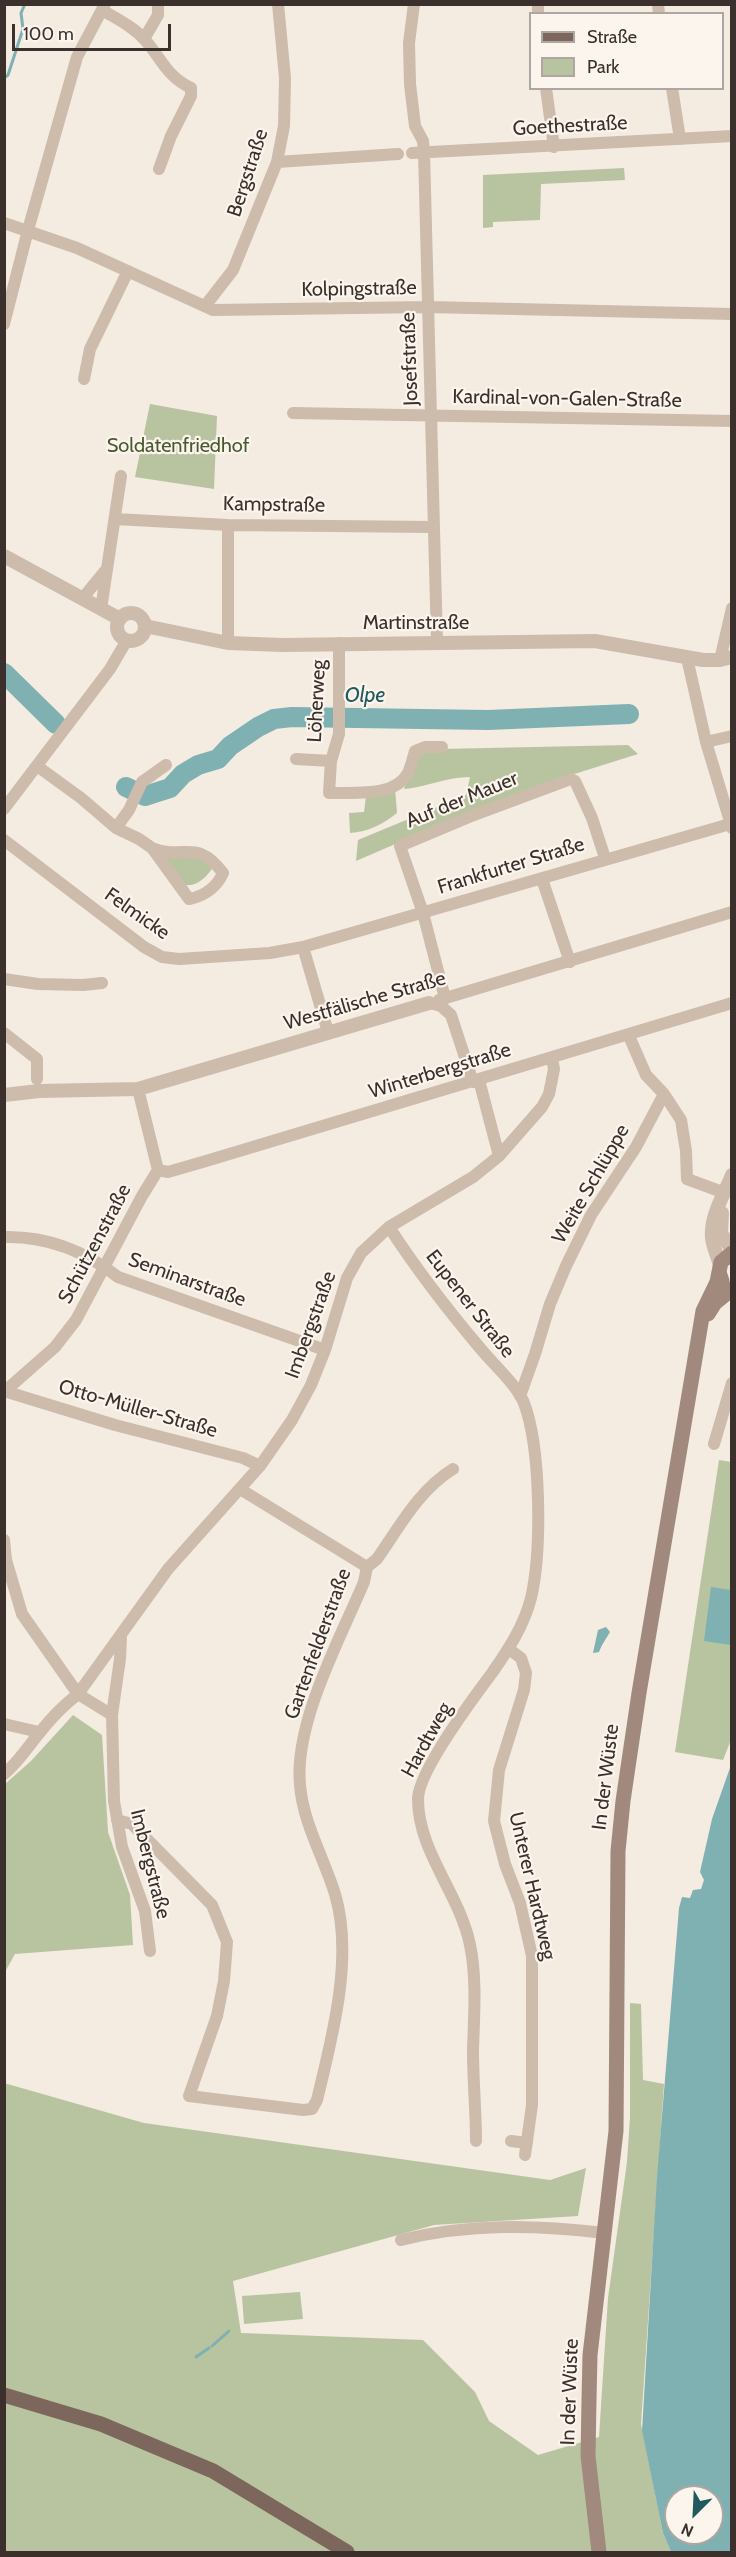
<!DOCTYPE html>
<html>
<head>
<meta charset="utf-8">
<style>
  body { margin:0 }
  #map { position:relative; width:736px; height:2557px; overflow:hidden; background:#f4ebe1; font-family:Cabin,sans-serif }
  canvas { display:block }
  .frame { position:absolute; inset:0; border:6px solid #3b302b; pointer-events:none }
  .legend { position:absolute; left:529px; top:12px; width:195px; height:78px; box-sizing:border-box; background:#fbf5ee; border:2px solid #aea6a0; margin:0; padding:8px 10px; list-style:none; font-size:18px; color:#3b302b }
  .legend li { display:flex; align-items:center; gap:12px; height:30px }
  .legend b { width:30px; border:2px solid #aea6a0 }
  .north { position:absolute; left:664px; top:2485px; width:60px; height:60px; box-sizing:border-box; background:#fbf5ee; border:2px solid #aea6a0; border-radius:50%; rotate:204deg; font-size:16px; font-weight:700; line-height:24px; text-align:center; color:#3b302b }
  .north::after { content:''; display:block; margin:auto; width:21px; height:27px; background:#1f5a5e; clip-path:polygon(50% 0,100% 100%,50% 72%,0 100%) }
  .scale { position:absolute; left:12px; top:24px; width:159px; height:27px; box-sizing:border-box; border:3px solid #3b302b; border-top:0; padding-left:8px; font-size:18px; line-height:21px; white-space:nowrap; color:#3b302b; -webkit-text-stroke:4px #fbf5ee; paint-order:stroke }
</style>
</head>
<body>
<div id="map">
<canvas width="736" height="2557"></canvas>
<div class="frame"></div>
<ul class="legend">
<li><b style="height:8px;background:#7d675c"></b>Straße</li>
<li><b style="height:16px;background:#b8c4a0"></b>Park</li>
</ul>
<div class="north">N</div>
<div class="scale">100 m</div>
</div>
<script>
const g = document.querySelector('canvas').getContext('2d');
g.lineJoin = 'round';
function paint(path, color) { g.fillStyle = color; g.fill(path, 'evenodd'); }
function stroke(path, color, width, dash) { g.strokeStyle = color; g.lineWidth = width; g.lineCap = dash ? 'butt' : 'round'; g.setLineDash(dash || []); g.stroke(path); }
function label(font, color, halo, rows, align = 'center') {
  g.font = font + ' Cabin,sans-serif'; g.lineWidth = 4.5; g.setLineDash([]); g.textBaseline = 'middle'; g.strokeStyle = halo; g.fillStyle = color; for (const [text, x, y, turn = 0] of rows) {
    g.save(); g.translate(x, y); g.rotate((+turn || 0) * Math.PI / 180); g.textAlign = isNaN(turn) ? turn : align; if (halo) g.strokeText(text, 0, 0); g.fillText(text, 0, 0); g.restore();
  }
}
paint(new Path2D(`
  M624 168 625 180 541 184 540 220 493 222V227L483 228V175Z
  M150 404 217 416 214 489 135 477Z
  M628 745 638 754 568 776 474 810 356 861 358 840 466 795 470 777C447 777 427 787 404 789L417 751 441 749Z
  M395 788 397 813C383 824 368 832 350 833L349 813 364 812 366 796Z
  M199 853 214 866C207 876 198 887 185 885L163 856Z
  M719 1460 731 1462V1740L723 1760 675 1752Z
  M73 1715 102 1735 108 1832 130 1895 133 1945 15 1954 5 1972V1784L31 1761Z
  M630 2003 641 2004 643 2080 664 2084 641 2424 663 2533 671 2552H5L4 2083 144 2123 550 2180 586 2168 578 2216 434 2225 233 2281 241 2333 423 2340 475 2392 489 2421 538 2455 599 2437 608 2298 627 2162 630 2117Z
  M300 2292 303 2319 244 2324 242 2296Z`), '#b8c4a0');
paint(new Path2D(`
  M711 1587 731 1590V1645L704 1641Z
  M606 1627 610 1632C606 1639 602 1644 599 1652L593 1653 598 1630Z
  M731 1765V2552H671L663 2533 642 2431 657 2177 679 1908 682 1897 690 1898 693 1890 701 1889 704 1880 700 1872 712 1819ZM676 2497H712V2533H676Z`), '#7fb0b2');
stroke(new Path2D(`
  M4 78 8 75 23 29 21 13 25 4
  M212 2346 229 2331
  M196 2357 209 2348`), '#7fb0b2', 3);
stroke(new Path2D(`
  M4 673 56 724
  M126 787 145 796 170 788 183 774 198 765 218 759 230 746 258 727 274 719 292 717 488 720 629 714`), '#7fb0b2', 20);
stroke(new Path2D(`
  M414 4 409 43 410 84 415 126 423 141 424 152 437 642
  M538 4V14
  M658 4 659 14
  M102 10C117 19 134 27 145 40 162 59 166 76 191 88V96L171 136 159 169
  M144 39 158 15V4
  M546 88 554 147
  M672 88 680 139
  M412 153 732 136
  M277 162 398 154
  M4 223 77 248 213 310 428 307 732 314
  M205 306 233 270 277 162 284 126 285 78 278 4
  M4 324 28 230 77 57 105 4
  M84 379 90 349 128 271
  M293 413 732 421
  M115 519 228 525 433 527
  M82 599 105 571
  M101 609 121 476
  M228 643V525
  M687 658 706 742 732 828
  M720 660 732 608
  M706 742 732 736
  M296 759 331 761 329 793C352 792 395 798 408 773 411 766 413 758 415 751L425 747H442
  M331 761 339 734V643
  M37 766 81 798 116 828 139 839 152 848 189 899C204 896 217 887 223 873 196 837 183 861 152 848
  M4 809 110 669 127 640
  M116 828 129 810 142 782 166 765
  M4 840 144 947 162 957 179 959 270 953 303 947 730 824
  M542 879 570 962
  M303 947 328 1032
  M4 979 38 984 83 985 102 983
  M445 998 423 913 400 846 469 817 571 779 575 781 592 818 605 858
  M439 1000 732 912
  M430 1003 441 1006 451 1015 473 1082
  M4 1033 37 1059V1079
  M629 1036 646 1075 664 1094 681 1120 686 1151 687 1179 725 1193
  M479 1080 499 1156
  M158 1170 168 1172 206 1161 732 1003
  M389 1227C417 1270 447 1309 480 1348 492 1363 517 1385 524 1403 541 1448 542 1551 531 1598 524 1626 508 1650 492 1673 474 1697 418 1772 418 1799 418 1852 460 1894 470 1945 477 1978 474 2016 473 2050 473 2081 476 2111 476 2141
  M4 1237C47 1236 85 1251 118 1277L325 1350
  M4 1391 115 1425 243 1458 260 1466
  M4 1392 55 1347 76 1320 142 1196 158 1170 138 1089
  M520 1396 535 1354 550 1304 566 1266 591 1215 636 1147 664 1094
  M714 1444 732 1383
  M240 1489 367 1567
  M4 1540 6 1560 22 1614 78 1694 112 1715 114 1801 122 1847 145 1911 150 1951
  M509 1649 521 1658 526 1673 524 1690 499 1770 494 1821 505 1864 520 1903 532 1956V2105L525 2155
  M112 1715 120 1659 121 1636
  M4 1724 39 1732
  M4 1774C20 1761 28 1746 41 1731 52 1717 64 1705 78 1694L168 1569 260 1466 292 1420 311 1385 325 1350 347 1278 361 1253 389 1227 473 1177 499 1156 542 1107 549 1094 554 1069 552 1058
  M117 1820 132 1824 212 1905 227 1942 224 1981 217 2016 189 2096 303 2110 312 2109 317 2100C332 2038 354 1957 335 1894 324 1858 303 1823 300 1785 294 1723 340 1639 364 1582L367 1567 377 1559C400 1526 419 1490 453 1469
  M511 2141 527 2143
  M401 2240C469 2223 536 2225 605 2233`), '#cdbbac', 12);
stroke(new Path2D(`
  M4 556 120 619
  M117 627a14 14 0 1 1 28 0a14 14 0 1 1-28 0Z
  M145 626 228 643 283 645 595 641 703 660H720L732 657
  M4 1095 39 1091 138 1089 429 1003
  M722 1213 721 1233 732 1250
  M720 1266C718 1257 713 1247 712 1238 710 1216 724 1195 732 1175`), '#cdbbac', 14);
stroke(new Path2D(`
  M722 1281 719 1272 721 1262 732 1253
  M708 1314 715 1303 732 1289
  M599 2552 588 2456 589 2400 590 2355 616 2131 618 1851 623 1801 639 1693 703 1311 717 1282 719 1272`), '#a18a7d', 15);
stroke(new Path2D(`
  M4 2395 101 2424 213 2471 347 2552`), '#7d675c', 15);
label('20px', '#3b302b', '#fbf5ee', [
  ["Goethestraße",570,126,-3],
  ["Bergstraße",248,173,-72],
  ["Kolpingstraße",359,289,-1],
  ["Josefstraße",410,359,-92],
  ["Kardinal-von-Galen-Straße",567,399,1],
  ["Kampstraße",274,505,1],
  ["Martinstraße",416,623],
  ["Löherweg",317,701,-87],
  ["Auf der Mauer",462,800,-22],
  ["Frankfurter Straße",511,866,-17],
  ["Felmicke",137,914,35],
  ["Westfälische Straße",365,1001,-16],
  ["Winterbergstraße",440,1071,-17],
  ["Weite Schlüppe",591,1184,-60],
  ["Schützenstraße",95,1244,-62],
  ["Seminarstraße",187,1280,20],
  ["Eupener Straße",470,1304,52],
  ["Imbergstraße",311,1325,-70],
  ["Otto-Müller-Straße",138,1409,16],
  ["Gartenfelderstraße",318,1644,-70],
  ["Hardtweg",427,1740,-61],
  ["In der Wüste",606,1777,-83],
  ["Imbergstraße",150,1864,76],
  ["Unterer Hardtweg",532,1886,77],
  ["In der Wüste",570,2392,-88]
]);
label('20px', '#4a5a2e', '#fbf5ee', [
  ["Soldatenfriedhof",178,446]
]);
label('italic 21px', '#1f5a5e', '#fbf5ee', [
  ["Olpe",365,696]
]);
</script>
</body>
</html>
